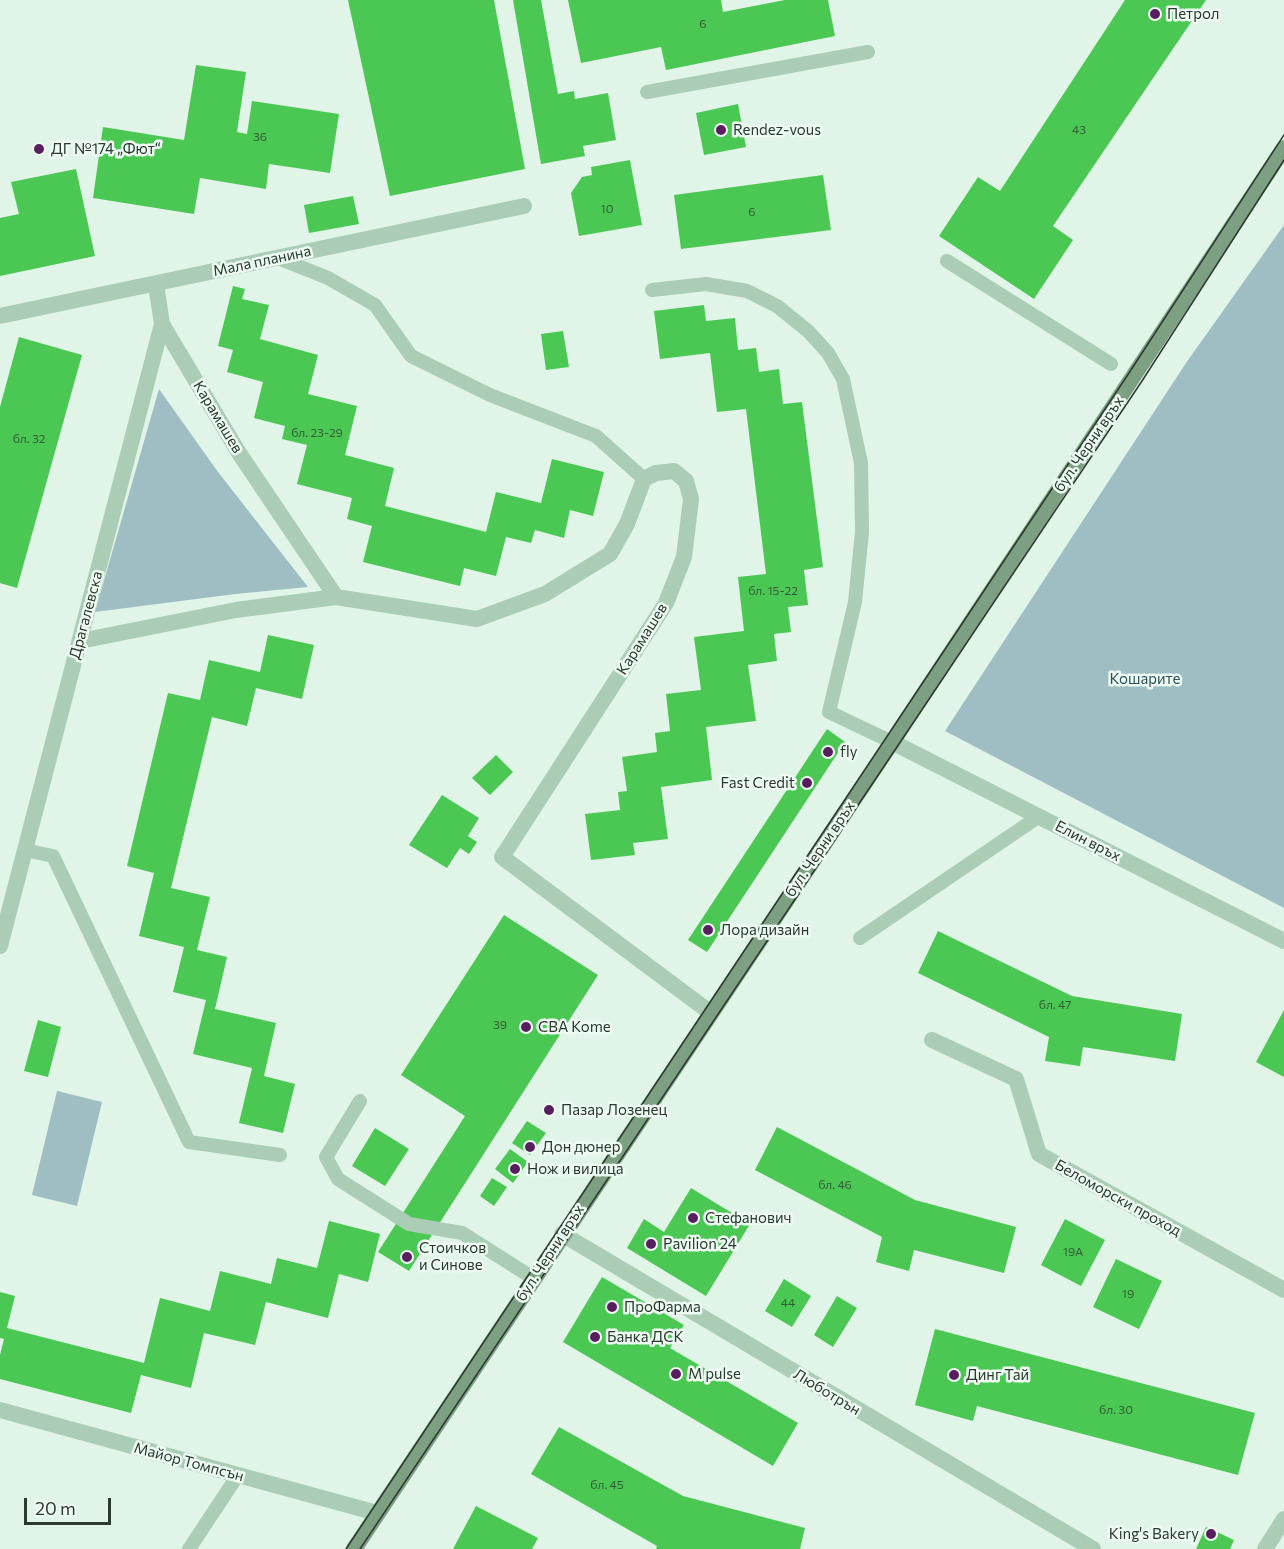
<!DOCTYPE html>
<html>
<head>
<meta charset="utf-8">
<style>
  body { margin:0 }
  #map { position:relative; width:1284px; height:1549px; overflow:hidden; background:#e0f4e7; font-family:Commissioner,sans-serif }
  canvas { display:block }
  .scale { position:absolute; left:24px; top:1498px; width:87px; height:27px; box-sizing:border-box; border:3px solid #2b3a2d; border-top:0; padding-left:8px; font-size:18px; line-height:21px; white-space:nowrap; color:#2b3a2d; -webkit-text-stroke:4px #edfbf2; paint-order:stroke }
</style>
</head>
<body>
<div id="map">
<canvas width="1284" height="1549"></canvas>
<div class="scale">20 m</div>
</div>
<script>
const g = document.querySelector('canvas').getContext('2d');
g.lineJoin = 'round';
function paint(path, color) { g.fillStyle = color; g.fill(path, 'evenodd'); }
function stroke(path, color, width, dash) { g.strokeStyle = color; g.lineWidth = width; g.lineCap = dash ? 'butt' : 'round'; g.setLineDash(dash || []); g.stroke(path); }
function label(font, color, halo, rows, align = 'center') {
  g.font = font + ' Commissioner,sans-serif'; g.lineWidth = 5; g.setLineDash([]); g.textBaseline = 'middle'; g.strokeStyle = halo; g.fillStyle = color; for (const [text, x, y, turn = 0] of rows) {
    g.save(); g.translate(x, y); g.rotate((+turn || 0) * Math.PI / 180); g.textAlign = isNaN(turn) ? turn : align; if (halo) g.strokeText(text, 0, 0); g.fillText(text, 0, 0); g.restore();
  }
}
paint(new Path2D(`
  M1284 225V908L945 731 1186 363Z
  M159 389 218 472 308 587 235 594 95 612Z
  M57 1091 102 1102 77 1206 32 1195Z`), '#9fbec4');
paint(new Path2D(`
  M348 0H494L525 169 390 196Z
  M513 0H541L558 94 574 91 575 99 608 93 616 140 583 146 585 156 541 164Z
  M568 0H721L723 12 785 0H828L835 36 666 70 661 47 581 63Z
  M1125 0H1206L1053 226 1073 240 1034 299 939 236 978 177 1000 191Z
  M196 65 246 72 237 132 247 134 252 101 339 114 330 173 269 164 266 189 200 178 194 214 93 198 103 127 184 140Z
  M738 104 746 147 704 155 696 113Z
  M630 160 642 225 579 236 571 193 582 177 592 175 591 167Z
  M76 169 95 256 0 276V218L19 214 11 182Z
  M823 175 831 230 681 249 674 195Z
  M353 196 359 224 309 233 304 205Z
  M233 286 245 289 242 299 269 305 260 339 318 355 308 394 357 406 345 455 394 468 385 506 486 532 496 492 541 503 552 459 604 472 593 516 570 510 564 538 535 530 531 543 506 537 496 576 464 568 460 586 363 562 372 526 347 519 352 498 297 484 307 445 282 439 285 426 254 418 263 382 227 372 233 350 218 346Z
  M704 305 706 321 735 318 738 350 756 348 759 372 779 369 783 404 802 402 823 567 804 570 808 605 788 607 791 632 774 634 777 661 748 665 756 721 706 727 712 780 661 787 668 839 633 843 635 855 591 860 585 814 620 810 618 792 627 791 622 757 657 752 655 733 670 731 666 694 701 690 694 637 744 631 738 577 766 574 746 409 717 412 710 353 660 359 654 311Z
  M563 331 569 367 546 370 541 334Z
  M19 337 82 355 17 588 0 583V407Z
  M268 635 314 645 302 699 256 688 247 726 212 717 171 888 210 897 197 950 227 957 215 1009 276 1023 264 1076 295 1084 283 1133 239 1123 252 1068 193 1054 206 1000 173 992 184 947 139 936 154 873 127 866 168 693 200 700 209 660 260 672Z
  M827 729 845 742 707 952 688 940Z
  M496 755 513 772 490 795 472 778Z
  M442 795 479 818 468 836 477 842 469 854 460 848 447 868 409 845Z
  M504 915 598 975 409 1271 378 1252 465 1116 401 1075Z
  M938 931 1072 996 1182 1014 1175 1061 1083 1047 1080 1066 1045 1061 1049 1037 918 973Z
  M1284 1010V1077L1256 1062Z
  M38 1020 61 1027 48 1077 24 1071Z
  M527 1121 546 1133 530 1155 512 1143Z
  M777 1127 915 1200 1016 1227 1004 1273 914 1250 909 1271 876 1262 882 1237 755 1170Z
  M375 1128 409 1149 385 1186 352 1166Z
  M510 1149 528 1162 513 1183 495 1169Z
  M492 1178 507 1187 494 1206 480 1196Z
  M691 1188 750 1224 706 1296 627 1248 644 1219 664 1232Z
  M1065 1219 1105 1240 1081 1286 1041 1265Z
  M329 1221 380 1234 368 1282 339 1274 328 1318 266 1302 255 1345 204 1333 191 1388 141 1375 131 1413 0 1379V1355L4 1339 0 1338V1292L15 1296 7 1328 144 1363 160 1298 210 1311 220 1271 271 1284 277 1258 317 1268Z
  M1116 1259 1162 1281 1139 1329 1093 1307Z
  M602 1277 684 1325 670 1348 798 1423 773 1466 563 1342Z
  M784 1279 811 1296 792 1327 765 1311Z
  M837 1296 857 1308 833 1347 814 1335Z
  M935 1329 1255 1413 1238 1475 977 1406 973 1421 915 1405Z
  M559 1427 683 1496 805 1528 800 1549H656L657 1546 531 1474Z
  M476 1506 538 1538 532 1549H453Z
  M1206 1527 1234 1540 1230 1549H1196Z`), '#4bc753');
stroke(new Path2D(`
  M647 92 868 52
  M278 258 328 278 375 305 411 356 490 395 596 436 644 479
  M947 261 1111 364
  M652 290 706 284 747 291 777 306 808 331 828 353 843 379 861 463 862 532 855 602 829 712 892 742
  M25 850 53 856 189 1142 280 1155
  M860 938 1038 817
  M360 1101 326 1157 338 1179 409 1224 462 1233 533 1278
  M189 1549 238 1475`), '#abcdb5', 14);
stroke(new Path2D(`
  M0 316 524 206
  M162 324 239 453 336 597
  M80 641 236 610 336 597 477 619 545 594 610 554 627 524 644 479 656 473 674 471 686 481 691 499 684 557 666 603 502 857 711 1013
  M892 742 1284 941
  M0 946 162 324 156 284
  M932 1040 1016 1079 1039 1154 1284 1290
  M562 1234 1093 1549
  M0 1410 377 1513
  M1265 1549 1284 1519`), '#abcdb5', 16);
stroke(new Path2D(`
  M354 1549 892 742 1284 148`), '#7da083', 16);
stroke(new Path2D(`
  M346 1549 1129 373 1284 135
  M360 1549 1142 381 1284 160`), '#2b3a2d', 1.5);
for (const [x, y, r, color] of [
  [1155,14,6,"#571f5d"],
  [721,130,6,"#571f5d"],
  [39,149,6,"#571f5d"],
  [828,752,6,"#571f5d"],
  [807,783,6,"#571f5d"],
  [708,930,6,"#571f5d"],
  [526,1027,6,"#571f5d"],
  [549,1110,6,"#571f5d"],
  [530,1147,6,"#571f5d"],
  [515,1169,6,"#571f5d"],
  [693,1218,6,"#571f5d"],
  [651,1244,6,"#571f5d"],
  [407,1257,6,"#571f5d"],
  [612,1307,6,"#571f5d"],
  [595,1337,6,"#571f5d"],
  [676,1374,6,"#571f5d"],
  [954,1375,6,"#571f5d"],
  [1211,1534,6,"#571f5d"]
]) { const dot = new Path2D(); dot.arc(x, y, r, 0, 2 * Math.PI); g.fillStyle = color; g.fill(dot); stroke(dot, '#edfbf2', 2); }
label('12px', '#335d36', null, [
  ["6",703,24],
  ["43",1079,130],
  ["36",260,137],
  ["10",607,209],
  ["6",752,212],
  ["бл. 23-29",317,433],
  ["бл. 32",29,439],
  ["бл. 15-22",773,591],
  ["бл. 47",1055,1005],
  ["39",500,1025],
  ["бл. 46",835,1185],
  ["19А",1073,1252],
  ["19",1128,1294],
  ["44",788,1303],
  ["бл. 30",1116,1410],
  ["бл. 45",607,1485]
]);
label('15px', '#2b3a2d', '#edfbf2', [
  ["Петрол",1167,14],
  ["Rendez-vous",733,130],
  ["ДГ №174 „Фют“",51,149],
  ["fly",840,752],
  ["Fast Credit",795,783,"right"],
  ["Лора дизайн",720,930],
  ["CBA Kome",538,1027],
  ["Пазар Лозенец",561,1110],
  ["Дон дюнер",542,1147],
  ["Нож и вилица",527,1169],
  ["Стефанович",705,1218],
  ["Pavilion 24",663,1244],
  ["Стоичков",419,1248],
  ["и Синове",419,1265],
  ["ПроФарма",624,1307],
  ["Банка ДСК",607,1337],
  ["M pulse",688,1374],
  ["Динг Тай",966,1375],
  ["King's Bakery",1199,1534,"right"]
], 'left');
label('15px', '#2b3a2d', '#edfbf2', [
  ["Мала планина",262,261,-12],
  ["Карамашев",218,417,59],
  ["бул. Черни връх",1089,444,-56],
  ["Драгалевска",86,615,-75],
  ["Карамашев",642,639,-58],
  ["Елин връх",1088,841,27],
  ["бул. Черни връх",820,849,-56],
  ["Беломорски проход",1118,1198,29],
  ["бул. Черни връх",550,1253,-57],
  ["Люботрън",827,1392,31],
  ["Майор Томпсън",189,1462,15]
]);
label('15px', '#2e5159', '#edfbf2', [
  ["Кошарите",1145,679]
]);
</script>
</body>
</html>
